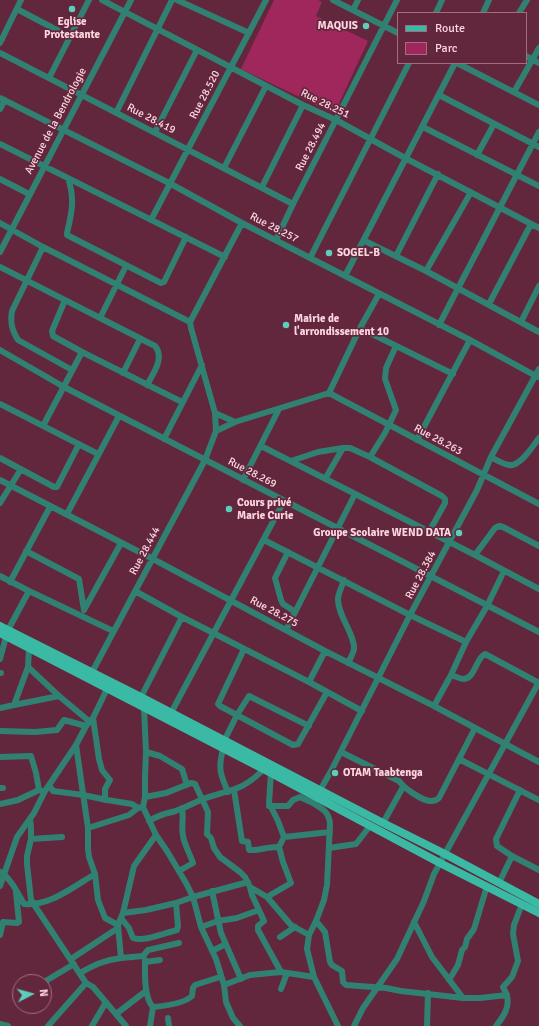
<!DOCTYPE html>
<html>
<head>
<meta charset="utf-8">
<style>
  body { margin:0 }
  #map { position:relative; width:539px; height:1026px; overflow:hidden; background:#63273d; font-family:Signika,sans-serif }
  canvas { display:block }
  .legend { position:absolute; left:397px; top:12px; width:130px; height:52px; box-sizing:border-box; background:#63273d; border:1px solid #a16d7f; margin:0; padding:5px 7px; list-style:none; font-size:12px; color:#fdd6e1 }
  .legend li { display:flex; align-items:center; gap:8px; height:20px }
  .legend b { width:20px; border:1px solid #a16d7f }
  .north { position:absolute; left:12px; top:974px; width:40px; height:40px; box-sizing:border-box; background:#63273d; border:1px solid #a16d7f; border-radius:50%; rotate:84deg; font-size:11px; font-weight:700; line-height:16px; text-align:center; color:#fdd6e1 }
  .north::after { content:''; display:block; margin:auto; width:14px; height:18px; background:#5dceb8; clip-path:polygon(50% 0,100% 100%,50% 72%,0 100%) }
</style>
</head>
<body>
<div id="map">
<canvas width="539" height="1026"></canvas>
<ul class="legend">
<li><b style="height:5px;background:#3abaa4"></b>Route</li>
<li><b style="height:11px;background:#a0275c"></b>Parc</li>
</ul>
<div class="north">N</div>
</div>
<script>
const g = document.querySelector('canvas').getContext('2d');
g.lineJoin = 'round';
function paint(path, color) { g.fillStyle = color; g.fill(path, 'evenodd'); }
function stroke(path, color, width, dash) { g.strokeStyle = color; g.lineWidth = width; g.lineCap = dash ? 'butt' : 'round'; g.setLineDash(dash || []); g.stroke(path); }
function label(font, color, halo, rows, align = 'center') {
  g.font = font + ' Signika,sans-serif'; g.lineWidth = 3.5; g.setLineDash([]); g.textBaseline = 'middle'; g.strokeStyle = halo; g.fillStyle = color; for (const [text, x, y, turn = 0] of rows) {
    g.save(); g.translate(x, y); g.rotate((+turn || 0) * Math.PI / 180); g.textAlign = isNaN(turn) ? turn : align; if (halo) g.strokeText(text, 0, 0); g.fillText(text, 0, 0); g.restore();
  }
}
paint(new Path2D(`
  M274 0H318L322 2 316 16 368 41 336 110 330 107 329 111 241 69Z`), '#a0275c');
stroke(new Path2D(`
  M102 0 303 105 336 120 405 158 539 228
  M177 0 249 33
  M333 0 398 33
  M17 9 70 37
  M353 10 358 0
  M436 13 442 0
  M483 13 489 0
  M519 13 527 0
  M0 43 21 0
  M0 53 293 204
  M526 56 539 63
  M457 63 539 105
  M49 78 89 0
  M514 92 539 48
  M439 95 539 147
  M0 98 171 184 242 223 470 340 538 377
  M0 109 5 100
  M116 113 172 0
  M423 127 539 186
  M155 132 197 50
  M0 144 225 257
  M477 155 494 124
  M224 168 266 86
  M68 178C75 199 72 212 67 233V235L161 283 164 282 186 237
  M0 179 29 194
  M262 187 303 105
  M151 220 266 0
  M0 223 43 247 190 322
  M276 240 293 204 397 0
  M365 241 426 271 539 332
  M43 247 12 311C10 323 12 330 18 340L72 370
  M0 252 131 0
  M396 256 438 174
  M310 258 409 63
  M0 267 155 346C165 358 153 374 147 385
  M426 271 471 192
  M345 276 455 63
  M65 300 52 331 53 336 82 352 182 402
  M489 304 531 224
  M100 318 126 266
  M521 322 539 286
  M439 325 539 132
  M360 328 453 374
  M0 350 64 387 539 632
  M123 373 140 339
  M329 393 539 504
  M0 404 98 454
  M215 413 235 422
  M43 426 82 352
  M216 431 235 422 329 393 360 328 379 294
  M164 439 202 365
  M417 440 470 340
  M261 446 475 555 539 589
  M370 457 385 433 396 410 385 379 386 368 396 346
  M491 457C496 460 503 464 509 465 520 467 533 446 539 438
  M0 458 54 487H57L79 444
  M291 461 318 452 343 448H350L370 457 442 496 445 499V503L429 532
  M325 479 343 448
  M0 480 153 559 325 651 434 706 539 762
  M243 480 279 409
  M0 503 21 469
  M67 514 119 416
  M264 540 410 615 466 642
  M26 551 79 579 84 610
  M288 552 275 578 281 600 283 604 294 611
  M475 555 495 528 499 526 503 527 539 546
  M0 576 29 591 113 631
  M344 580C342 586 339 592 338 598 337 615 355 634 354 649 353 654 350 659 348 663
  M10 582 50 507
  M135 591 182 617 309 682 362 711
  M84 610 121 543
  M8 630 29 591
  M286 630 355 494
  M29 649 28 667 59 696 90 722
  M244 649 218 704 220 706 293 745 298 744 327 692
  M0 659 6 637
  M0 673H1
  M451 675C455 676 460 679 464 679 475 678 476 658 485 654L539 683
  M90 676 205 460 216 431 215 413 191 328 190 322 242 223
  M309 682 325 651
  M141 697 182 617
  M14 705 59 696
  M434 706 451 675 466 642 487 606 504 571
  M0 708 14 705 28 667
  M144 708 146 752 145 776V797L143 807 156 835 167 851 186 883 193 897 201 927 216 959 224 985 226 1002 233 1018 240 1026
  M171 713 284 501
  M93 718 99 759 102 770 110 780 105 789V800
  M0 731 35 732 57 730 64 720 86 726
  M224 741 237 715 249 696 309 726
  M76 745 88 828V849L89 857 95 874 98 900 105 918 118 925 121 958C104 960 94 965 80 973
  M223 749C218 768 220 774 228 792
  M146 752 160 756 182 769 187 785
  M341 752 399 781C404 788 422 801 431 801 434 801 437 800 439 798L475 728
  M0 757 31 756 36 773 39 790
  M459 759 539 800
  M271 773 269 803 278 821 284 837
  M49 785 53 791 83 795 107 800 132 804 138 808 143 807
  M0 788H3
  M234 790 242 841 248 842 249 850C259 851 269 846 279 847L283 862 291 883 267 897
  M520 790 496 839 497 846 512 856 539 870
  M145 797 166 793 191 783 195 784 208 812 207 834 211 838 214 848 220 857 240 872 245 877 250 887 267 897 291 925 309 935
  M0 804 18 800 39 790 42 791
  M269 806H288L293 800 300 797 313 803
  M30 819 31 828V839L27 856V864L31 900 86 983 93 987 126 1026
  M149 821C157 816 163 814 172 812 183 809 193 803 203 799 230 789 241 792 263 770
  M383 823 403 787
  M88 828 129 815 138 808
  M31 839 62 837
  M279 847 284 837 330 832
  M329 848 356 844 370 826
  M179 871 193 863C190 854 185 846 183 836 181 826 184 818 182 808
  M0 872C11 878 18 894 24 904 50 906 73 887 95 874
  M499 883 512 856
  M0 886 17 837 34 813 45 791 76 745 86 726 93 718 107 689
  M212 891 221 933 241 979
  M259 910 264 921 258 926V930L281 972 314 977
  M123 913 146 910 176 903 193 897 248 882
  M121 918 129 928 133 938C144 942 165 933 177 930L178 926 176 903
  M316 921 325 932 330 962 332 965 342 971 343 982 346 985 386 988 401 991 463 998
  M414 922 432 957 463 998H480L507 995
  M118 925 123 913 134 866 156 835
  M201 927 218 921 237 918 259 910 252 895 250 887
  M0 935 3 922 17 923 19 922 16 892
  M280 937 295 927
  M212 951 226 944
  M121 958 143 956 148 950 179 943
  M71 959 118 928
  M145 960V962L160 960
  M145 962C145 974 144 998 153 1007 164 1006 184 1004 192 996L193 988 195 985 220 977
  M449 980 458 965 462 950 465 947 467 939 474 929 487 886
  M44 982 74 964
  M224 985 250 975 281 972
  M281 989 287 973
  M116 1014 146 991
  M168 1018 169 1026
  M0 1024 8 1026
  M48 1026 86 983
  M92 1026 106 1002
  M150 1026 153 1007
  M338 1026 314 977 307 949 309 935 316 921 324 900 327 885 330 824C329 812 323 809 313 803L331 771 410 615 477 490 491 457 539 369
  M354 1026 363 1008 397 959 424 901 434 874 539 682
  M427 1026 428 993
  M496 1026C503 1017 510 1008 507 996 507 993 504 990 503 987L512 977 518 961 513 934 514 925 522 904`), '#318172', 6);
stroke(new Path2D(`
  M0 626 141 697 383 823 445 854 539 904
  M0 633 271 773 440 863 539 913`), '#3abaa4', 8);
for (const [x, y, r, color] of [
  [72,9,4,"#5dceb8"],
  [366,26,4,"#5dceb8"],
  [329,253,4,"#5dceb8"],
  [286,325,4,"#5dceb8"],
  [229,509,4,"#5dceb8"],
  [459,533,4,"#5dceb8"],
  [335,773,4,"#5dceb8"]
]) { const dot = new Path2D(); dot.arc(x, y, r, 0, 2 * Math.PI); g.fillStyle = color; g.fill(dot); stroke(dot, '#63273d', 1.5); }
label('bold 11px', '#fdd6e1', '#63273d', [
  ["Eglise",72,22,"center"],
  ["Protestante",72,35,"center"],
  ["MAQUIS",358,26,"right"],
  ["SOGEL-B",337,253],
  ["Mairie de",294,319],
  ["l'arrondissement 10",294,332],
  ["Cours privé",237,503],
  ["Marie Curie",237,516],
  ["Groupe Scolaire WEND DATA",451,533,"right"],
  ["OTAM Taabtenga",343,773]
], 'left');
label('11px', '#fdd6e1', '#63273d', [
  ["Rue 28.520",205,95,-63],
  ["Rue 28.251",325,104,26],
  ["Rue 28.419",151,119,27],
  ["Avenue de la Bendrologie",56,121,-62],
  ["Rue 28.494",311,147,-63],
  ["Rue 28.257",274,228,27],
  ["Rue 28.263",438,440,28],
  ["Rue 28.269",252,473,27],
  ["Rue 28.444",145,551,-62],
  ["Rue 28.384",421,575,-62],
  ["Rue 28.275",274,612,28]
]);
</script>
</body>
</html>
